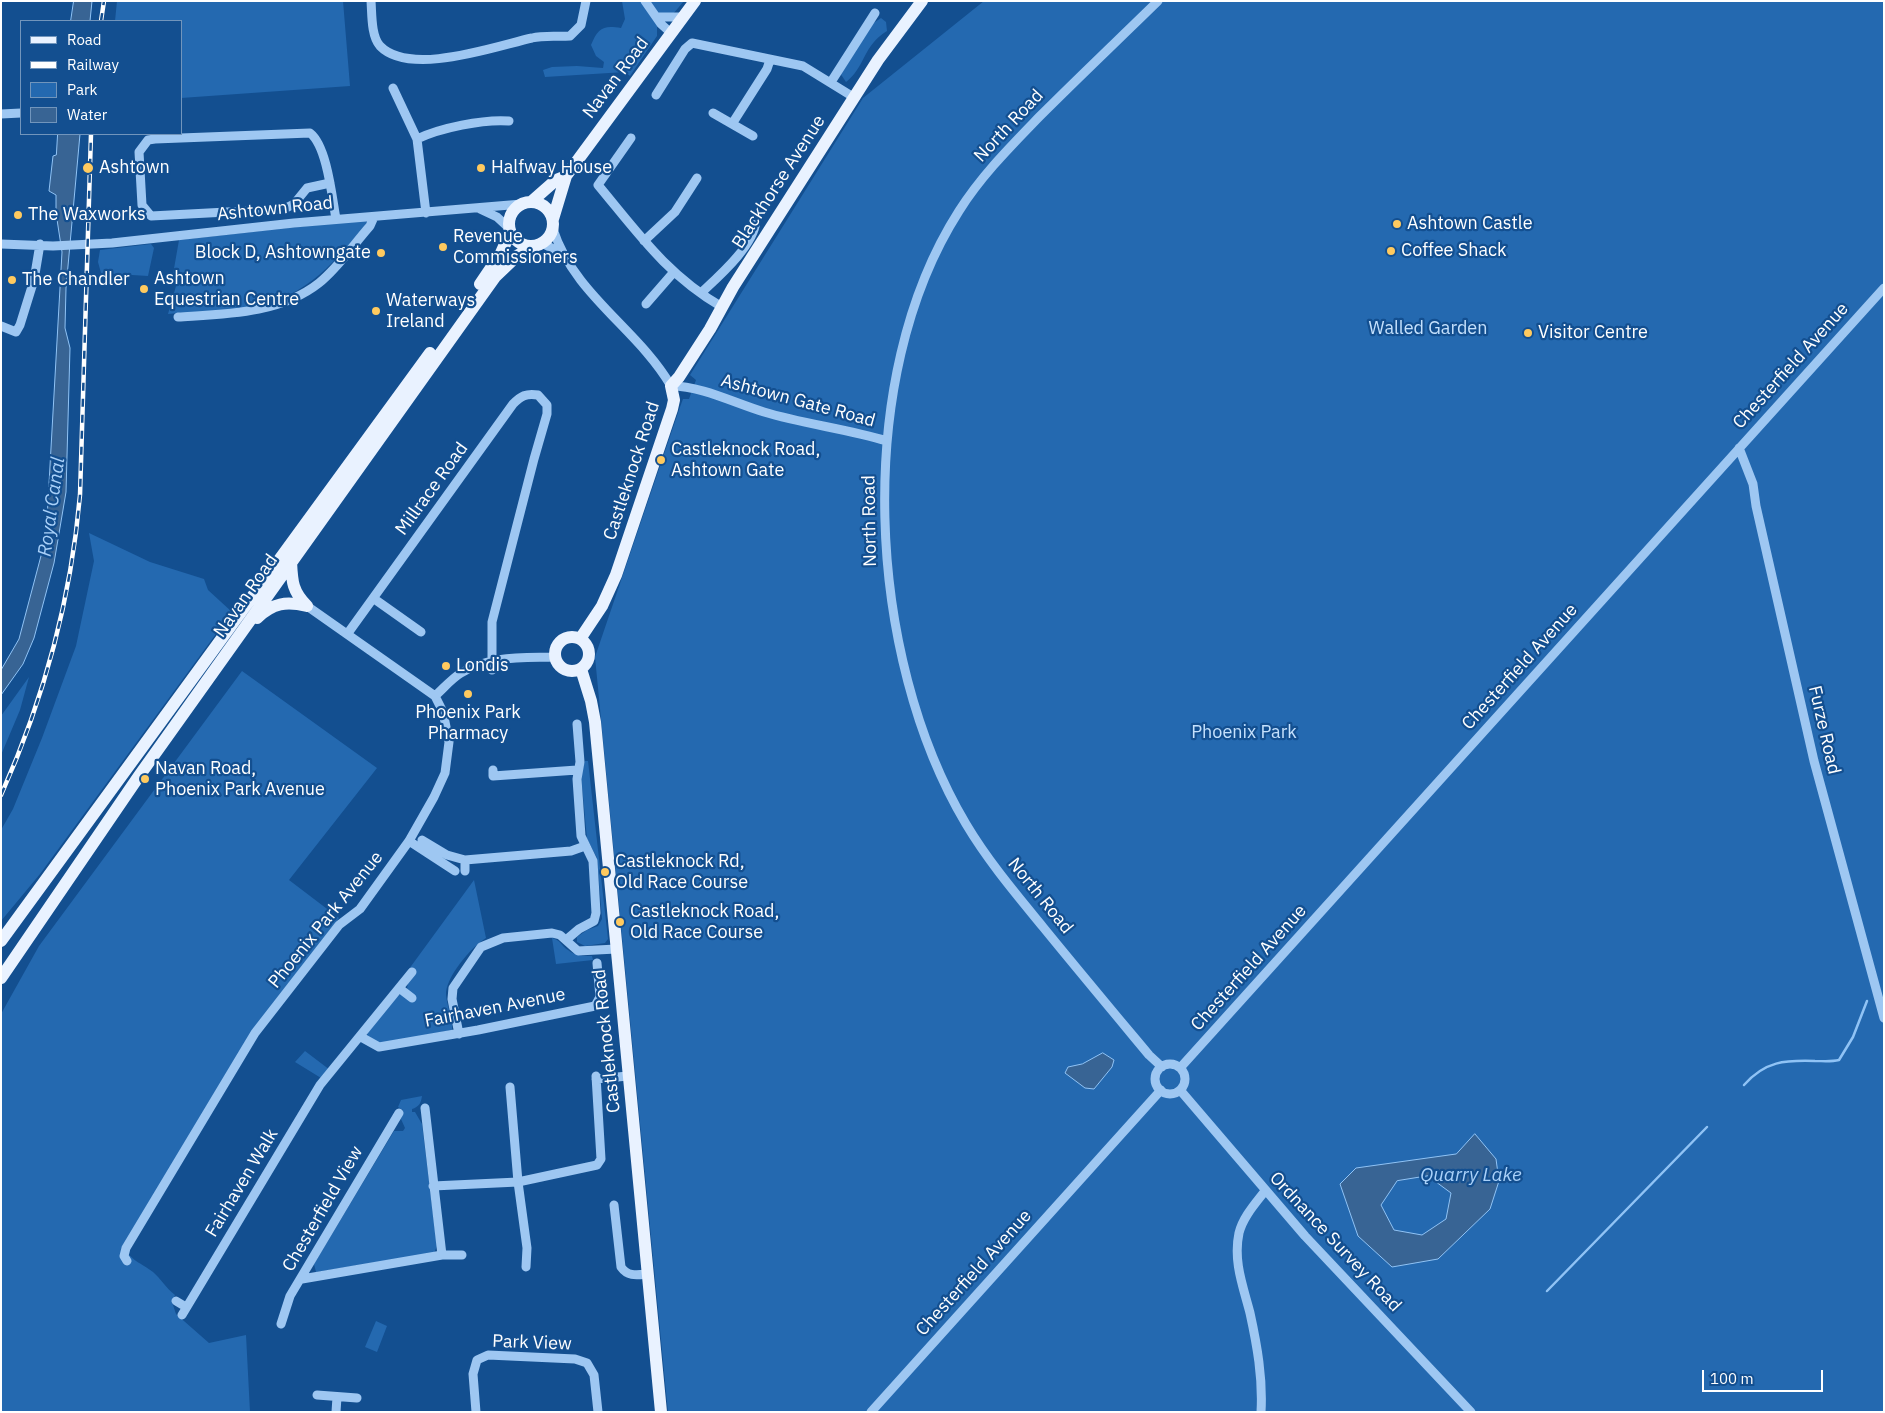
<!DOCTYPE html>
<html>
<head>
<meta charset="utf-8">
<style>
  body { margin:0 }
  #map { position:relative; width:1885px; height:1413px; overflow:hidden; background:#134f90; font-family:"IBM Plex Sans",sans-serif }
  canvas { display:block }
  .frame { position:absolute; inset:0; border:2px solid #fff; pointer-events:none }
  .legend { position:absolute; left:20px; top:20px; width:162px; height:115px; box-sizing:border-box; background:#134f90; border:1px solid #7195bc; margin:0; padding:6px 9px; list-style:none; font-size:15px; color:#fff }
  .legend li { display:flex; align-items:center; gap:10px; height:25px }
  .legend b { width:25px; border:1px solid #7195bc }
  .scale { position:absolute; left:1702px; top:1370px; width:121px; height:22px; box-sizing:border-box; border:2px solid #fff; border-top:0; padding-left:6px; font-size:15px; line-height:18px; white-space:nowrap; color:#fff; -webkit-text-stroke:4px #134f90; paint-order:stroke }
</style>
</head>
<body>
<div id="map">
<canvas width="1885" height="1413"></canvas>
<div class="frame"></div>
<ul class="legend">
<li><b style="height:6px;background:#e9f2ff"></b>Road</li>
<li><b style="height:6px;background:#fff"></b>Railway</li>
<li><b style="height:14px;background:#2469b0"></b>Park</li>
<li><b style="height:14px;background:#386494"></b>Water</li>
</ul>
<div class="scale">100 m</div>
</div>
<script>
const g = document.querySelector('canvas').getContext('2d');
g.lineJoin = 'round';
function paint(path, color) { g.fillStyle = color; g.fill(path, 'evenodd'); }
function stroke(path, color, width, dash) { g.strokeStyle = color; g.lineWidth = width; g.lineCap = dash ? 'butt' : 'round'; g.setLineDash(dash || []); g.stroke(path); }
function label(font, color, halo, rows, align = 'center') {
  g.font = font + ' "IBM Plex Sans",sans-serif'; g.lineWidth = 4.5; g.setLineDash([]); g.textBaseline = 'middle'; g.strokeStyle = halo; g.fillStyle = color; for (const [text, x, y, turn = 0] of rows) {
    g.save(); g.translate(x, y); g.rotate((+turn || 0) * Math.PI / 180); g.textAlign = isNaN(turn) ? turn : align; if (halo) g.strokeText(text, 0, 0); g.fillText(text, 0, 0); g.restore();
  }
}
paint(new Path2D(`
  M117 1H343L350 86 181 98V21H115Z
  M622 1H684L673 14 663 13 657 27V36L630 76 625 72 545 77 543 70 552 67 577 66 603 68 604 62 596 56 591 45C598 28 603 25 621 28L625 19Z
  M984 1H1884V1412H668L595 657 680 407 683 399H689L696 380 690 375 863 98Z
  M881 18 886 22 887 31C863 45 865 68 846 82L840 73 872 24Z
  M370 219C339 259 305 298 253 307 225 312 196 311 168 314L176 286 172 280 179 240Z
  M151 244 154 248 148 276 101 273 98 262 100 250Z
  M89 533 150 562 204 579 208 590 232 612 40 874 1 921V830L13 809 42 738 76 646 94 561Z
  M242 671 377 768 289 880 339 918 253 1030 123 1246C132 1262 140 1262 153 1272 161 1279 166 1288 175 1295L172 1302 176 1314 209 1343 246 1335 250 1412H1V1014L39 946Z
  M29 677 20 710 1 755V716Z
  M585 761H588L608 939 605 943 585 946 577 942V937L587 930 598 926 602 919 597 858 587 839 581 775Z
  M474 880 486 938C471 947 445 978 446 995 447 1007 453 1018 452 1030L378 1044 367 1036 368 1032 396 997 407 990 409 969Z
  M552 938C561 940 561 946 568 950 575 956 584 956 592 956L593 960 556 964Z
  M305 1051 330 1070 321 1078 295 1062Z
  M422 1096C421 1103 419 1107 412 1109V1112H415L422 1124 437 1246 434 1253 316 1272 314 1264 394 1131H403L405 1128 401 1119 403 1110 398 1107 401 1100Z
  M376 1321 387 1326 377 1352 365 1347Z`), '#2469b0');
const water = new Path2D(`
  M74 1H92L90 21H71Z
  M58 134H80L66 288 65 328 70 348 66 492 54 563 34 638 23 664 1 695V670L19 639 46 537 62 252 56 213V195L49 191 53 156 56 155Z
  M1103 1053 1114 1060 1112 1067 1094 1089 1085 1088 1065 1073 1068 1067 1082 1064Z
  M1475 1134 1496 1159 1499 1181 1490 1209 1438 1259 1392 1267 1358 1236 1340 1184 1356 1168 1456 1154ZM1428 1176 1451 1193 1446 1219 1422 1235 1394 1230 1381 1205 1397 1181Z`);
paint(water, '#386494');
stroke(water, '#90c3f5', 1);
stroke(new Path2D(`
  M1744 1085C1765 1061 1785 1060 1815 1061 1823 1061 1831 1062 1839 1060L1853 1037 1867 1001
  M1547 1291 1707 1127`), '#90c3f5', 2.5);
stroke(new Path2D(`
  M371 1C372 14 371 36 380 46 410 77 496 46 532 38 544 35 558 37 570 36L581 25 586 1
  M645 1 661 24 671 33
  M1158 1C1118 40 1078 78 1039 117 1010 147 981 176 959 211 852 378 866 656 966 824 988 861 1016 894 1043 927 1078 970 1114 1013 1149 1055L1162 1067
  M657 17H683
  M831 82 875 13
  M393 88 417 139 426 213
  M656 95 685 49 692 43 803 66 855 98
  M713 113 753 136
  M1 114 21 113
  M732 124 767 69 770 60
  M631 138 598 185C638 233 667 275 722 307
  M417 139C440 128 483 119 509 121
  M330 183 307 188 294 204 284 209 151 216 142 205 139 152 148 140 155 139 310 133C327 146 332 197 336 219
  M480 209 497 217 509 228
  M553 229C574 295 638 329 671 386 702 386 734 403 764 412 804 424 847 429 887 441
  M644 241 675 212 697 178
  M542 243 561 253
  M1 244 53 246 112 243 294 223 522 204
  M701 293C718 277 754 246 756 221
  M646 304 673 273
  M178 317C225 314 280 314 319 283 338 268 354 244 370 226L374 217
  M1 326 16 332 20 325 34 280 40 244
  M1739 448 1753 484 1756 506 1814 761 1884 1018
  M373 598 421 632
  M348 633 513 404C521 396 526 393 538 395L547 405V414L534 459 492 622V670
  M435 696C443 689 451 679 461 673 489 655 524 658 555 657
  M493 770V776L577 770
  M422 840 447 855 465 860 571 851 585 846
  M409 841 455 871
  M465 860V871
  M566 940 579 929 594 921 596 913 593 861 581 836 577 779 580 762 577 724
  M399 988 412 998
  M459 1034 452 999 453 988 481 947 503 938 552 933 560 935 578 951 616 949
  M361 1037 379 1047 478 1030 595 1006 600 997 597 963
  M1155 1079a15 15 0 1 1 30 0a15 15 0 1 1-30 0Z
  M1180 1068 1884 288
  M596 1079 628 1076
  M510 1087 518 1182 527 1248 526 1267
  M1180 1090 1305 1236 1471 1412
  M425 1108 442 1255
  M433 1186 518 1182 597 1165 601 1159 596 1076
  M614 1205 621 1267C628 1277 637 1275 648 1274
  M127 1261 124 1256 126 1248 255 1033 339 925 360 909 409 841 434 797 445 773 449 742 443 712 435 696 307 606
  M302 1279 442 1255H462
  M176 1301 186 1307
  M182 1315 320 1085 412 972
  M281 1324 290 1296 399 1113
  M317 1395 357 1398
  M336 1412 337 1397
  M476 1412 473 1374 477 1360 488 1355 575 1359 587 1363 594 1375 598 1412
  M871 1412 1161 1090
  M1261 1412C1263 1378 1257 1345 1250 1313 1243 1286 1233 1261 1239 1233 1243 1217 1255 1204 1265 1191`), '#9ec7f2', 9);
stroke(new Path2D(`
  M509 224a22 22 0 1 1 44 0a22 22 0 1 1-44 0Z
  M531 202 556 180 566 176
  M553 219 566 176 695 1
  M480 284 501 253 510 233
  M291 561C292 581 292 591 307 606
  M257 618C273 603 286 601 307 606
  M555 654a17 17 0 1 1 34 0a17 17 0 1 1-34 0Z
  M580 639 602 606 616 575 672 409 674 400 671 386 679 377 710 329 733 287 878 60 922 1
  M581 669 591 701 595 722 661 1412
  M1 941 430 353
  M1 978 139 776 495 277 517 256 532 247`), '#e9f2ff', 12);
const rail = new Path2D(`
  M101 21 104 1
  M1 795C44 699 71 599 80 495L91 134`);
stroke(rail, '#fff', 4.5);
stroke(rail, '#134f90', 2.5, [8]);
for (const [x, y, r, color] of [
  [88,168,6,"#ffca5f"],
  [481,168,5,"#ffca5f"],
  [18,215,5,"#ffca5f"],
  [1397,224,5,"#ffca5f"],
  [443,247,5,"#ffca5f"],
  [1391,251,5,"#ffca5f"],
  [381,253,5,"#ffca5f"],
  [12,280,5,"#ffca5f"],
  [144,289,5,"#ffca5f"],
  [376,311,5,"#ffca5f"],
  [1528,333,5,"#ffca5f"],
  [661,460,5,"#ffca5f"],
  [446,666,5,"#ffca5f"],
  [468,694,5,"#ffca5f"],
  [145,779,5,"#ffca5f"],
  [605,872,5,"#ffca5f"],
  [620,922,5,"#ffca5f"]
]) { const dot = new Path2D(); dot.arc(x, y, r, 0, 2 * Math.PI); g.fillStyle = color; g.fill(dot); stroke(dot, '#134f90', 2); }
label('18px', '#fff', '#134f90', [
  ["Navan Road",616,78,-53],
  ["North Road",1009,126,-47],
  ["Blackhorse Avenue",779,182,-57],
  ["Ashtown Road",275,209,-6],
  ["Chesterfield Avenue",1791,366,-48],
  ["Ashtown Gate Road",798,401,15],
  ["Castleknock Road",632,471,-72],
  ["Millrace Road",432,489,-54],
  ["North Road",870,521,-91],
  ["Navan Road",246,596,-55],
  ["Chesterfield Avenue",1520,667,-48],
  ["Furze Road",1824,730,77],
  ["North Road",1040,896,51],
  ["Phoenix Park Avenue",326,920,-51],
  ["Chesterfield Avenue",1249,968,-48],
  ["Fairhaven Avenue",495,1008,-11],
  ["Castleknock Road",607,1041,-96],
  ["Fairhaven Walk",242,1183,-59],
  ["Chesterfield View",323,1209,-60],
  ["Ordnance Survey Road",1335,1242,47],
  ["Chesterfield Avenue",974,1273,-48],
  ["Park View",532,1343,2]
]);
label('18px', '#fff', '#134f90', [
  ["Ashtown",99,168],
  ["Halfway House",491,168],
  ["The Waxworks",28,215],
  ["Ashtown Castle",1407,224],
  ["Revenue",453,237],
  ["Commissioners",453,258],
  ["Coffee Shack",1401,251],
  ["Block D, Ashtowngate",371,253,"right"],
  ["Ashtown",154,279],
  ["Equestrian Centre",154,300],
  ["The Chandler",22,280],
  ["Waterways",386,301],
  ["Ireland",386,322],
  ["Visitor Centre",1538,333],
  ["Castleknock Road,",671,450],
  ["Ashtown Gate",671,471],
  ["Londis",456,666],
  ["Phoenix Park",468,713,"center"],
  ["Pharmacy",468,734,"center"],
  ["Navan Road,",155,769],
  ["Phoenix Park Avenue",155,790],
  ["Castleknock Rd,",615,862],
  ["Old Race Course",615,883],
  ["Castleknock Road,",630,912],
  ["Old Race Course",630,933]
], 'left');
label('18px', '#c5e1fd', '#134f90', [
  ["Walled Garden",1428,329],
  ["Phoenix Park",1244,733]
]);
label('italic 19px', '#aad1f9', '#134f90', [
  ["Royal Canal",52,507,-82],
  ["Quarry Lake",1471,1176]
]);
</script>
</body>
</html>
